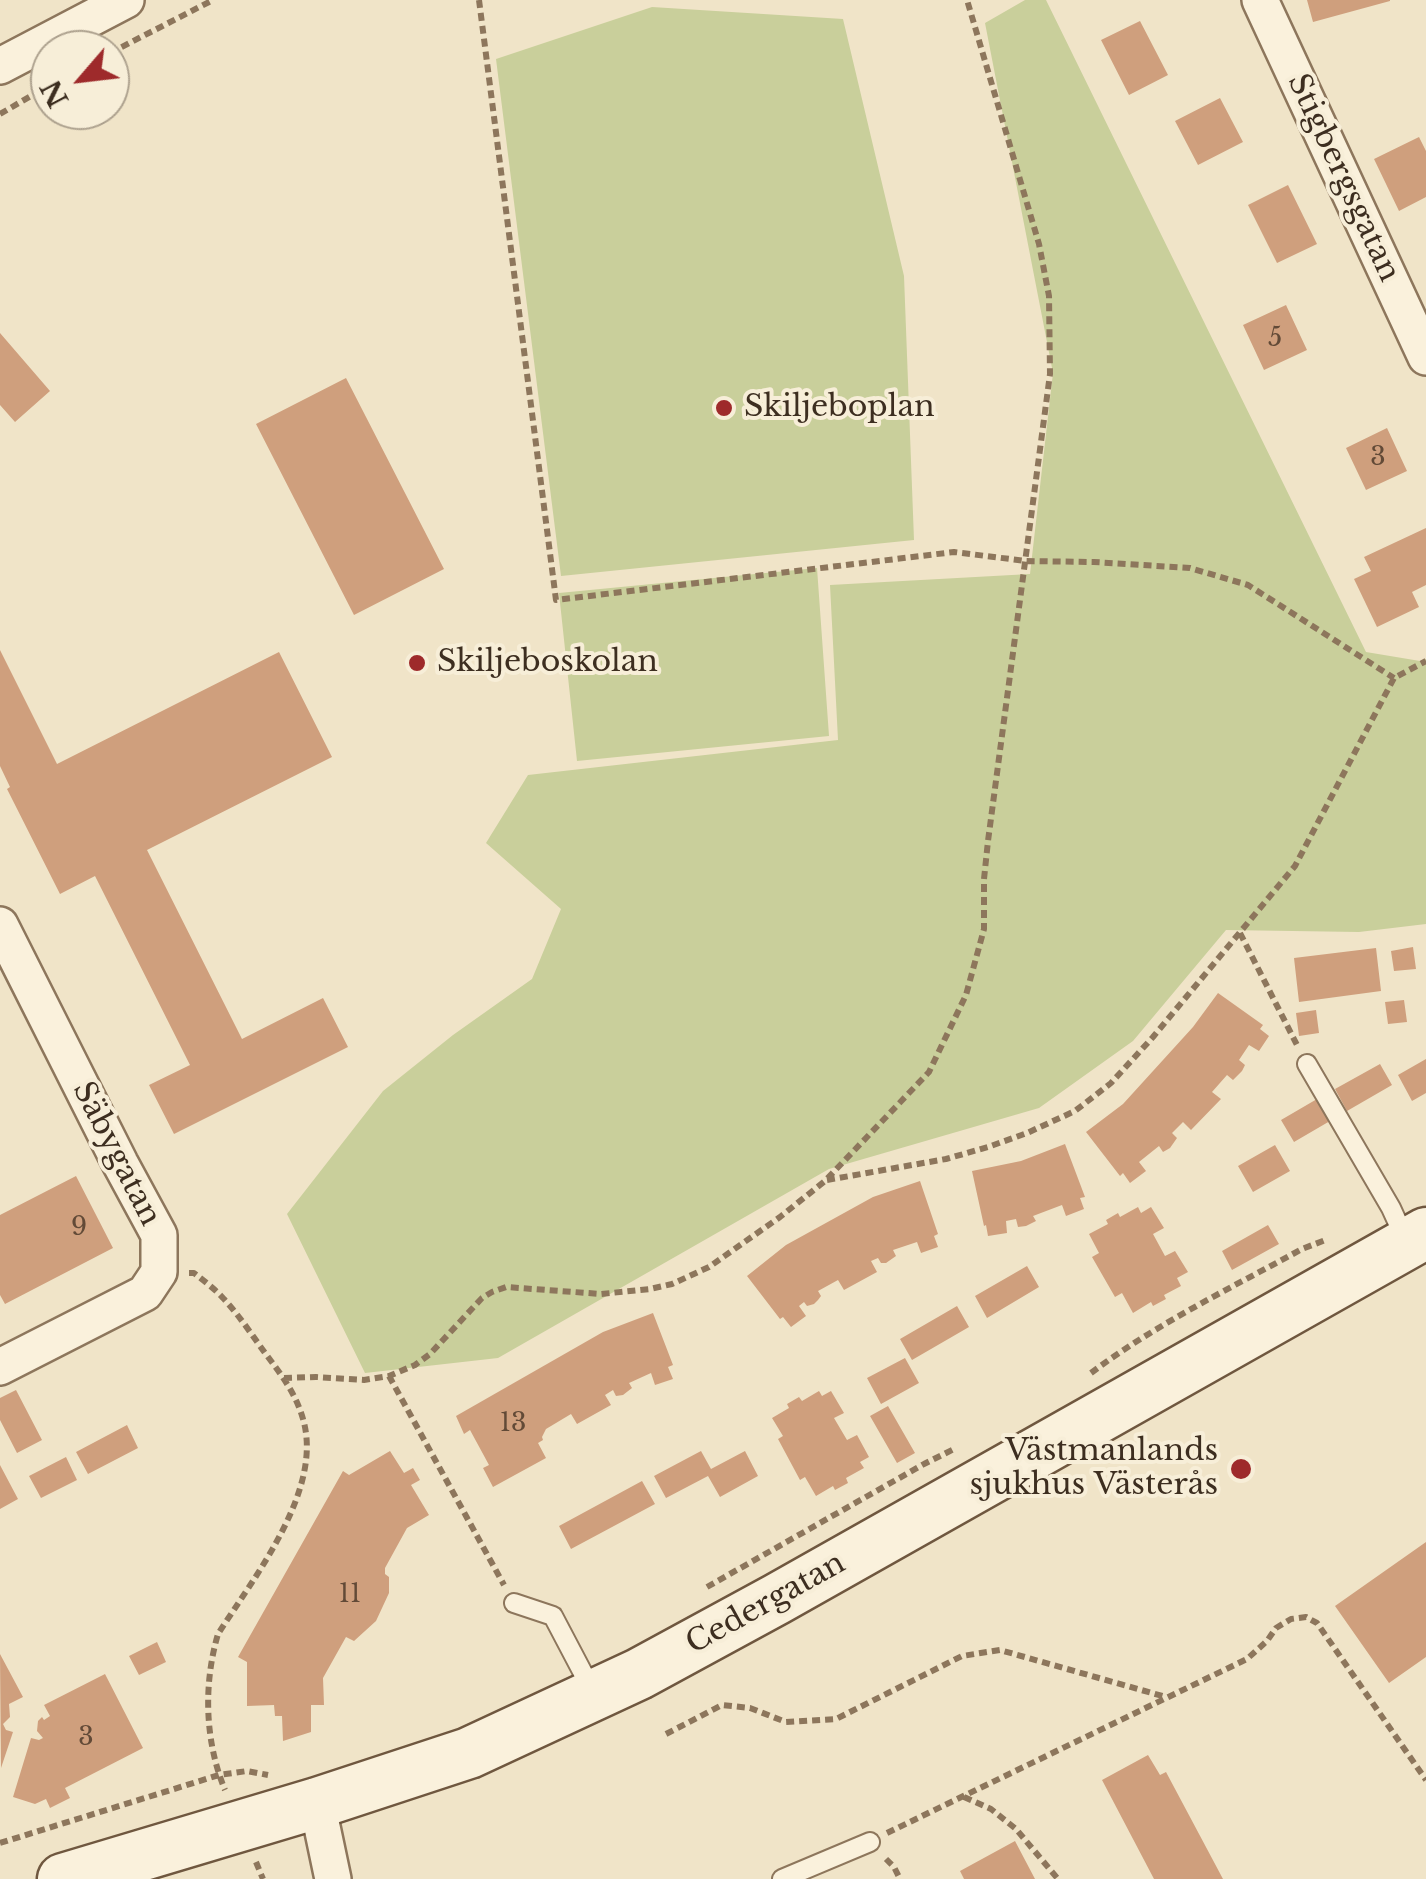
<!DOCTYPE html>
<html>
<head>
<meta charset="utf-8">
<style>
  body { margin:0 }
  #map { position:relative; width:1426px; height:1879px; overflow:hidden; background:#f0e4c8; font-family:"Libre Baskerville",serif }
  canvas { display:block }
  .north { position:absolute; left:30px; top:30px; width:100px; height:100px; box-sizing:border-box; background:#f7eed8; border:2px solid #ada18e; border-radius:50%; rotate:242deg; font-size:28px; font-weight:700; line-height:40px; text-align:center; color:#3d2e20 }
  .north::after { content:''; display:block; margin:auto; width:35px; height:45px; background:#9e2a2b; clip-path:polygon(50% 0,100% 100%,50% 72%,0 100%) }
</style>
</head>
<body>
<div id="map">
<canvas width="1426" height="1879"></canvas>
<div class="north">N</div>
</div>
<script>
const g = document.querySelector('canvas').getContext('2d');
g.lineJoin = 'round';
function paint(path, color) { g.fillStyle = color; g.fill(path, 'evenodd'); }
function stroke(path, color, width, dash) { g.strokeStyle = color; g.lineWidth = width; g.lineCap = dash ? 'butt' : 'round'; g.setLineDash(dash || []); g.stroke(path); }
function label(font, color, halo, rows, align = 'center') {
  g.font = font + ' "Libre Baskerville",serif'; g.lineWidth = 8; g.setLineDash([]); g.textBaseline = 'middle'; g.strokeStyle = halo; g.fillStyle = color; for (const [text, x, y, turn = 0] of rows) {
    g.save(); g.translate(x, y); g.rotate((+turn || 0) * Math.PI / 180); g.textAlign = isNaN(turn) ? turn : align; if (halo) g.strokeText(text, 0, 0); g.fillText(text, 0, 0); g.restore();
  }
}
paint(new Path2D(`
  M1025 0H1046L1366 652 1420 661 1426 659V924L1359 932 1226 930 1133 1041 1039 1108 829 1169 498 1358 365 1373 287 1214 383 1091 453 1035 532 979 561 909 486 843 528 775 838 740 830 585 1030 574 1053 373 985 23Z
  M652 7 843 19 904 276 914 540 561 576 496 59Z
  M817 568 829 736 577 761 559 593Z`), '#c9cf9b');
paint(new Path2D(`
  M1307 0H1390V1L1313 22Z
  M1140 21 1168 75 1129 95 1101 40Z
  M1220 98 1243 142 1198 165 1175 121Z
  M1419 137 1426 151V197L1399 211 1374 159Z
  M1288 185 1317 244 1277 263 1248 205Z
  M1286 305 1307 350 1264 370 1243 325Z
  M0 333 50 391 15 422 0 405Z
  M346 378 444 569 354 615 256 424Z
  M1387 428 1407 471 1366 490 1346 448Z
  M1426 528V585L1412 592 1419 607 1377 627 1354 579 1371 571 1364 557Z
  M0 650 57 764 279 652 332 757 147 850 242 1039 323 998 348 1047 174 1134 149 1085 190 1065 95 876 60 894 7 789 10 787 0 766Z
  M1413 947 1416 969 1394 971 1391 951Z
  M1376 948 1381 991 1299 1002 1294 958Z
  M1218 993 1263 1025 1260 1029 1269 1036 1259 1051 1249 1045 1239 1060 1245 1065 1242 1071 1233 1080 1227 1075 1212 1092 1221 1099 1191 1130 1183 1122 1172 1133 1177 1138 1170 1148 1163 1152 1159 1146 1139 1162 1146 1171 1130 1183 1123 1173 1120 1176 1086 1132 1123 1104 1193 1027Z
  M1404 1000 1407 1022 1388 1024 1385 1002Z
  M1316 1010 1319 1033 1299 1036 1296 1013Z
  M1426 1059V1093L1412 1101 1398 1075Z
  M1380 1064 1392 1085 1347 1111 1335 1089Z
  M1317 1099 1330 1121 1294 1142 1281 1120Z
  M1065 1144 1085 1197 1080 1198 1084 1209 1066 1216 1062 1205 1033 1216 1036 1221 1026 1226 1018 1227 1016 1219 1006 1221 1007 1233 988 1236 986 1225 984 1226 972 1171 1021 1161Z
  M1275 1145 1290 1171 1253 1192 1238 1166Z
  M76 1176 113 1248 5 1304 0 1295V1215Z
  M920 1181 938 1234 934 1236 938 1247 921 1253 917 1242 893 1250 896 1256 886 1263H881L878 1258 871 1261 877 1272 844 1290 838 1280 818 1291 821 1296 818 1300 814 1304 807 1306 804 1302 799 1306 806 1316 791 1327 783 1317 780 1319 747 1276 786 1245 873 1197Z
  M1138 1207 1141 1213 1151 1207 1164 1228 1153 1234 1165 1256 1175 1251 1188 1272 1177 1278 1181 1286 1164 1295 1166 1299 1153 1306 1151 1302 1133 1313 1122 1293 1115 1297 1092 1257 1099 1253 1089 1234 1108 1224 1106 1220 1118 1213 1120 1217Z
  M1268 1225 1279 1244 1232 1270 1222 1251Z
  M1027 1266 1039 1287 987 1318 975 1296Z
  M957 1306 969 1327 912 1360 900 1339Z
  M653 1313 673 1365 668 1367 673 1379 655 1385 651 1373 629 1383 632 1388 623 1395 616 1396 613 1390 605 1395 611 1405 577 1424 571 1414 546 1429 542 1437 543 1440 538 1443 546 1458 493 1487 483 1468 489 1465 470 1430 464 1434 456 1416 603 1332Z
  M905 1358 919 1383 881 1404 867 1378Z
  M16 1390 42 1440 17 1453 0 1420V1398Z
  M819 1391 822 1396 831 1391 844 1413 834 1418 847 1440 857 1435 869 1457 860 1462 864 1468 846 1478 848 1483 835 1490 833 1486 816 1496 805 1477 800 1480 778 1439 783 1436 772 1418 789 1408 787 1404 799 1397 802 1401Z
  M888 1406 915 1453 897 1463 870 1416Z
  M127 1425 138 1448 88 1474 76 1452Z
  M390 1451 404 1473 413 1468 420 1480 411 1485 429 1515 407 1528 385 1568V1574L389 1577V1593L376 1621 354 1641 346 1637 323 1678 324 1705H311V1732L283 1741 282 1716H275L274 1705 247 1706V1662L238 1657 343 1471 349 1475Z
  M701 1451 711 1469 745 1451 758 1476 720 1497 708 1476 666 1498 654 1476Z
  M66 1457 77 1480 41 1498 29 1476Z
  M0 1465 18 1499 0 1509Z
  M642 1481 655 1504 571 1549 559 1526Z
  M1426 1542V1657L1389 1683 1335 1606Z
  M157 1642 166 1662 139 1675 129 1656Z
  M0 1654 23 1697 9 1704 10 1717 3 1724 6 1730 13 1732 1 1768Z
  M105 1674 143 1748 65 1788 70 1798 50 1808 46 1799 35 1804 13 1797 31 1738 39 1740 43 1738 37 1731 38 1721 42 1717 44 1720 50 1716 44 1705Z
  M1148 1755 1160 1775 1166 1772 1223 1879H1154L1102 1780Z
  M1015 1841 1035 1879H964L960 1871Z`), '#cf9f7d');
const lane = new Path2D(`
  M1307 1064 1391 1208 1407 1243
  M514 1603 553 1616 594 1694
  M782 1879 870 1842`);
const street = new Path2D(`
  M1260 0 1426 357
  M0 66 126 0
  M0 925 120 1163 159 1235V1272L145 1293 0 1367
  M317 1803 333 1879`);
const secondary = new Path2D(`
  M63 1879 317 1803 469 1753 639 1674 777 1599 1426 1233`);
stroke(lane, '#8d765c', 22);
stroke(street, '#8d765c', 40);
stroke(secondary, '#6f573f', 55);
stroke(new Path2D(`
  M479 0 556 600 954 552 1026 561 1094 562 1190 568 1248 585 1394 678
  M110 53 213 0
  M0 114 50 85
  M1240 933 1297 1045
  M827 1180 946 1159 988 1147 1027 1133 1075 1111 1111 1083 1153 1037 1295 866 1394 678 1426 661
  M189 1273H194C204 1281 215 1289 223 1298 239 1315 252 1335 265 1353 281 1374 296 1394 303 1419 324 1490 254 1577 218 1634 203 1685 205 1742 225 1790
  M1091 1373C1156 1324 1231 1288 1302 1249L1328 1239
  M389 1376 504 1585
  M284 1378 316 1377 364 1380 389 1376 415 1365 430 1354 482 1298 492 1292 506 1287 601 1294 650 1289 672 1284 709 1267 780 1217 825 1181 929 1072 966 995 984 929V879L988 841 1050 374 1049 296 1039 244 967 0
  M707 1587 924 1464 954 1449
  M666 1734 722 1705 750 1708 786 1722 836 1719 962 1656 1000 1650 1166 1697
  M964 1797 991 1809 1016 1829 1058 1879
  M887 1833 1247 1659 1267 1641 1276 1628 1291 1619 1306 1617 1317 1623 1426 1780
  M0 1843 219 1775 247 1771 268 1775
  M886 1859 894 1867 900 1879
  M256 1862 263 1879`), '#8d765c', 6, [8, 5]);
stroke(lane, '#faf1dc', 18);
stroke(street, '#faf1dc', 35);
stroke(secondary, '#faf1dc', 50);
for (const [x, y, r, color] of [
  [724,408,10,"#9e2a2b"],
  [417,663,10,"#9e2a2b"],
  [1241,1469,12,"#9e2a2b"]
]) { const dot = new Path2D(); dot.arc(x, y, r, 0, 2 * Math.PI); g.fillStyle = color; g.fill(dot); stroke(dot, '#f7eed8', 4); }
label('25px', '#624a37', null, [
  ["5",1275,339],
  ["3",1378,458],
  ["9",79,1228],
  ["13",513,1424],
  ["11",350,1595],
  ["3",86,1738]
]);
label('30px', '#3d2e20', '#f7eed8', [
  ["Stigbergsgatan",1343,178,65],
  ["Säbygatan",116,1154,63],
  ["Cedergatan",766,1604,-29]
]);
label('30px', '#3d2e20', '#f7eed8', [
  ["Skiljeboplan",744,408],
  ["Skiljeboskolan",437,663],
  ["Västmanlands",1218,1452,"right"],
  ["sjukhus Västerås",1218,1486,"right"]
], 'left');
</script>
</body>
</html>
